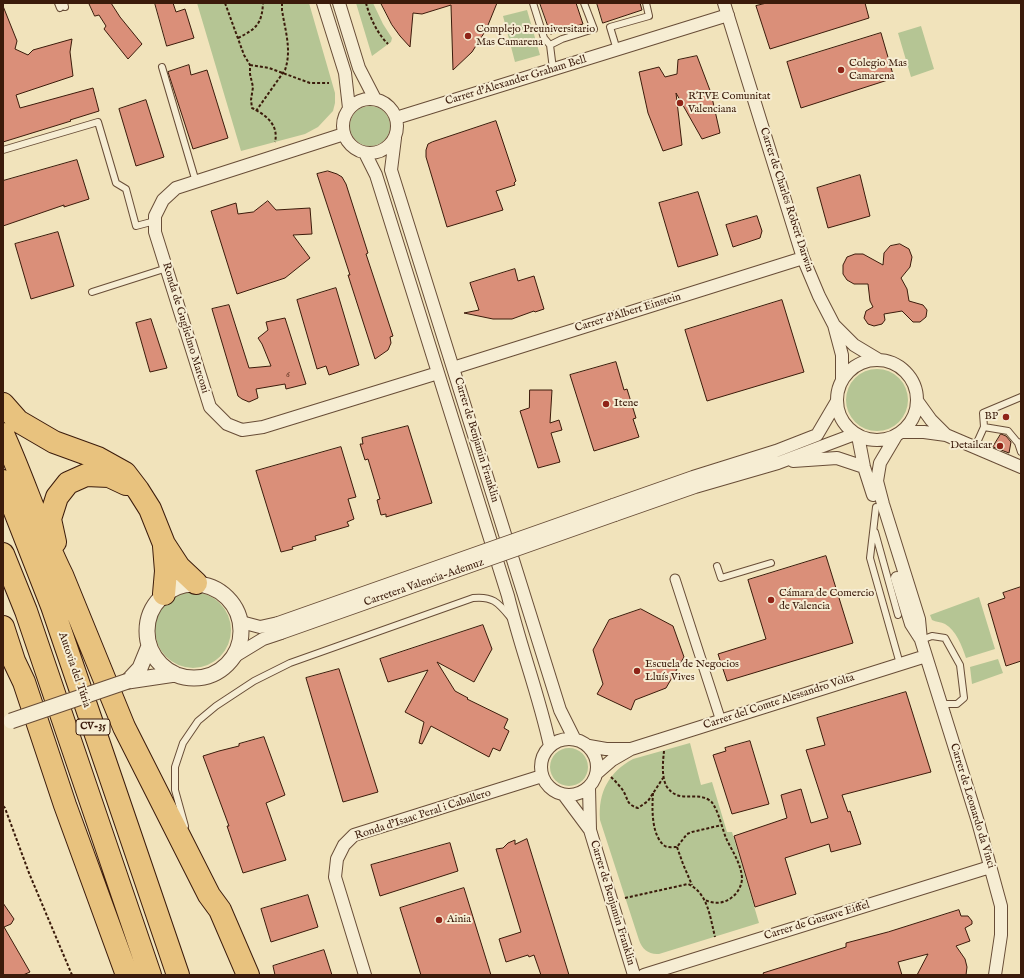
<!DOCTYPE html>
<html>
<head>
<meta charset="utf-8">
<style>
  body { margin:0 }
  #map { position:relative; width:1024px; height:978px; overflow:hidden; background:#f1e3bb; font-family:"IM FELL English",serif }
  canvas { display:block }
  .frame { position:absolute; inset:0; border:4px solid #3b1b0b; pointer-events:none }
</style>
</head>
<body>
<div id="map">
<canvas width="1024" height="978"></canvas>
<div class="frame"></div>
</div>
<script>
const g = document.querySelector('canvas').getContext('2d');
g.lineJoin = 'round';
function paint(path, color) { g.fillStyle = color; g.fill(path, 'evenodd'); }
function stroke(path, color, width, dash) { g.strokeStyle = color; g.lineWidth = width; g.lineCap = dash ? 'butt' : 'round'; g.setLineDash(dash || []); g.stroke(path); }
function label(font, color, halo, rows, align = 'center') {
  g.font = font + ' "IM FELL English",serif'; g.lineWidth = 4; g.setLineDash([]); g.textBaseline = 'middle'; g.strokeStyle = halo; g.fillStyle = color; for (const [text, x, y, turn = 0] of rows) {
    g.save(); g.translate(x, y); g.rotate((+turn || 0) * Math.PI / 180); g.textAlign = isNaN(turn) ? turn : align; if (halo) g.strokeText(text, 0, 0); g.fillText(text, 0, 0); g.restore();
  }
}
paint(new Path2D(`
  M197 3H309L335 93V103L333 111 318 127 305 134 241 151Z
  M356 3H373L383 24 392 38 391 42 372 56Z
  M527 10 540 55 515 62 503 16Z
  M921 26 934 69 911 77 898 33Z
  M350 126a20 20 0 1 1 40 0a20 20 0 1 1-40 0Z
  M846 400a31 31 0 1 1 62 0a31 31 0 1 1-62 0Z
  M155 630a38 38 0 1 1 76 0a38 38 0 1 1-76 0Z
  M979 597 995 649 966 658C962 646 956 630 945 624 941 622 936 622 932 620L930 615Z
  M998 659 1003 673 972 684 970 667Z
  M690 743 701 785 712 782 727 832H732L759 923 659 954C649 955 642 949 639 940L600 820C598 792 609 772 633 759Z
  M550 767a19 19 0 1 1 38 0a19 19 0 1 1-38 0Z`), '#b5c594');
const building = new Path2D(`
  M89 3H111L120 17 142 44 128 59 104 29 106 26 99 15 95 16Z
  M155 3H173L176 12 185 9 194 38 167 46Z
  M381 3H497L486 30 472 52 453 70 451 5 422 14 413 13 410 47 400 36 392 25Z
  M540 3H576L583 24 551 34Z
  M597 3H640L642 10 603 23Z
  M767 3H865L869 18 770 49 756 6Z
  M3 6 17 41 15 49 28 55 33 50 72 39 70 52 73 76 16 95 20 108 93 88 99 111 70 120 71 121 3 142Z
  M881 33 894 78 801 108 787 62Z
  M697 56 711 93 720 133 702 139 676 93 682 145 663 151 648 113 639 72 659 67 665 77 677 74 678 60Z
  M189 65 191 75 207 70 228 138 193 149 168 72Z
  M146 100 164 157 136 166 119 109Z
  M496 121 516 181 514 183 515 185 496 191 503 210 447 227 426 157V150L428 144 432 142Z
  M77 160 89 199 64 207V205L3 226V181Z
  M328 171 337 174 342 177 346 184 368 253 366 254 393 336 390 337 391 343 388 350 375 359 348 275H350L317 174Z
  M860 175 870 216 828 228 817 188Z
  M698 192 718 255 678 267 659 203Z
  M268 201 276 210 310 208 312 234 293 235 310 258 285 278 237 294 211 211 236 203 238 214 253 212Z
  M757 216 762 231 760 238 733 247 726 225Z
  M58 232 74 286 31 299 15 244Z
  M900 244 909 249 912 257 910 267 901 278 907 289 909 301 923 305 927 310 926 317 920 322H913L902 311 884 314 885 320 882 324 874 326 868 324 864 318 866 311 873 307 870 301 868 284H854L847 280 843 274V265L847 257 855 254H863L883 265 884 253 890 246Z
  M515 269 518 281 534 276 544 309 535 312 534 311 512 319H493L464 313 479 310 470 283Z
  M336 288 359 365 329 375 326 366 317 369 297 300Z
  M782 300 804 372 707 401 685 330Z
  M229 305 249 368 271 366 262 344 258 338 268 330 266 322 285 318 306 384 286 389 285 384 256 389 258 398 249 402 242 399 238 396 212 309Z
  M151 319 167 368 150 372 136 323Z
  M616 362 624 390 627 389 636 418 633 419 639 437 594 451 570 375Z
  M530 390H552L550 423 559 420 562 430 551 433 560 462 538 468 520 411 529 408Z
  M408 426 432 503 386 517V514L381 515 377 500 380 499 368 459 365 460 360 444H363L362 438Z
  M1001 434 1006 436 1011 442 1009 453 993 447Z
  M341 447 356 497 348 499 354 519 347 522 349 526 315 536 316 540 292 547 293 549 281 552 256 471Z
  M826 556 853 643 727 681 718 654 766 639 748 580Z
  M1021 587V661L1006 666 988 604 1005 598 1003 593Z
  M641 609 673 626 684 657 666 688 635 700 631 710 597 694 603 684 593 650 609 620Z
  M483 625 492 649 474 682 437 662 455 691 468 698 467 699 508 719 504 728 509 731 500 751 493 748 489 757 431 726 422 744 419 743 424 722 405 712 428 670 388 682 380 659Z
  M339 669 378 792 343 802 306 678Z
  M906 692 931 772 842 795 848 812 850 811 861 844 831 852 829 844 785 858 796 894 755 907 734 836 787 818 781 795 801 789 811 823 828 818 806 750 825 745 817 718Z
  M264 737 285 795 266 803 286 860 243 873 227 826H229L203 756 219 751 239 746V744Z
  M750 741 769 804 732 814 713 755 726 751 725 748Z
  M527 839 569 975H541L534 955 529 957 528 955 506 962 499 939 521 932 496 849 503 848 508 843 515 840V844Z
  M450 843 458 871 380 896 371 865Z
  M464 888 491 975H421L400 908Z
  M308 895 318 927 271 942 261 909Z
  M3 903 14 919 11 924 4 927 30 972 23 975H3Z
  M959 910 961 916H968L972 921V924L965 928 970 941 956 946 965 959 967 967 966 975H917L928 954 898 962 902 975H764L763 973 846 947V943L888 932Z
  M324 950 332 975H275L273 966Z`);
paint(building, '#da8f79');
stroke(building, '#3b1b0b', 1);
const service = new Path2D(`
  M58 3 60 8
  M64 3 65 7
  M533 3 544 38 550 45 553 69
  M550 45 562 39 594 29 584 3
  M617 50 610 27 649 16 646 3
  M162 67 196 182
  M3 150 98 122 116 183 126 189 136 226 155 221
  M92 292 167 268
  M984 427 1008 431 1018 443
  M1021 442 1018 443 1021 452
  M975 447 984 427 983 413 1021 397
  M876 507 870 558 900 664
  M875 532 898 615
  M717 566 721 578 771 563
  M921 640 932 636 945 638 960 665 964 698 957 704H941
  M185 826 175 790V767L183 743 198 721 216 706 254 681 290 663 473 598C492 596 498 602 510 617`);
const pedestrian = new Path2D(`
  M675 579 721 721`);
const minor = new Path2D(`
  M323 3 345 73 349 108
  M339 3 359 68 375 99
  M724 3 803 258 819 296 834 325 842 355V380
  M343 126a27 27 0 1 1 54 0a27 27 0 1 1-54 0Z
  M396 118 728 15
  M344 134 176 188 163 200 155 216V232L210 407 227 424 242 430 263 427 438 373
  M395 138 391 170 560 710 574 738
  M365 153 376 175 508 596C520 646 539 695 550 746
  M835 326 854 345 879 360
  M837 400a40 40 0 1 1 80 0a40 40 0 1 1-80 0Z
  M453 368 803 258
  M918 402 931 420 946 435
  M903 432H924L946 435 1021 467
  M858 436 864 467 873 495
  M896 436 880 463 877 481 883 504 919 619 921 640 978 822 1001 906V935L995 975
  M793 461 837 458 864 467
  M613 505 693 477 776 451 817 435 837 401
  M615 515 695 487 778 463 855 434
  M897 578 911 624 920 638
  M241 622 260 627 278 623
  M235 656 263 639 281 633
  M541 767a28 28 0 1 1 56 0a28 28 0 1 1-56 0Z
  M589 746 606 749H630
  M597 773 612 760 631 749 926 656
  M589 788 590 830 634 975
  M564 795 590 830
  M365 975 335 877 337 859 344 845 354 835 542 776
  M644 975 990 867`);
const tertiary = new Path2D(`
  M147 631a47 47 0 1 1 94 0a47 47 0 1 1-94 0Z
  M128 681 175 674
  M128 681 140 668 149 646`);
const motorway = new Path2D(`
  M3 404 18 421 54 442 98 458 125 473 138 490 150 509 164 544 179 567 196 583
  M3 434C24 480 39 529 62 575L124 727 209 895 220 910 248 975
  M3 481 52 606 178 975
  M55 542 50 519 57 497 68 483 86 475 109 476 126 484
  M3 554 26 611 150 975
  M164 594 166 571 164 546
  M3 627 14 661 24 682 65 805 127 975`);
stroke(service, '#684d37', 8);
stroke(pedestrian, '#684d37', 11);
stroke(minor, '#684d37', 14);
stroke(tertiary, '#684d37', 17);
stroke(motorway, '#3b1b0b', 24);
stroke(new Path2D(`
  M225 3 244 55 250 65V74L253 87 251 100 252 108C266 115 279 125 275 142
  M366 3C370 18 377 33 388 44
  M238 38C256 29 262 24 263 3
  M250 65 269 68 310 83H329
  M256 111 285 70C292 50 285 30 282 10V3
  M664 751C663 761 661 777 667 787 679 804 695 791 709 800 711 801 712 802 713 804 719 813 722 828 726 838 732 851 741 863 742 878 742 886 737 894 731 898 723 904 713 904 705 900
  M611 777C615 781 619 785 622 789 629 799 625 804 638 808L648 801 663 778
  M653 793C652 808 651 836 665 846 668 848 674 847 677 847L687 834 692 832 722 825
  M3 806 5 808 29 873 72 975
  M677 847 683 864 692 885
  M625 898 688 884C708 893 710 917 715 937`), '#3b1b0b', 2, [3, 2]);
stroke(service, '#f6edd3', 6);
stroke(pedestrian, '#f6edd3', 9);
stroke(minor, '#f6edd3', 12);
stroke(tertiary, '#f6edd3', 15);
stroke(motorway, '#e8c27e', 22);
const minorBridge = new Path2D(`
  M278 623 613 505
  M281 633 615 515`);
const tertiaryBridge = new Path2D(`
  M11 721 128 681`);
stroke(minorBridge, '#684d37', 14, []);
stroke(tertiaryBridge, '#684d37', 17, []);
stroke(minorBridge, '#f6edd3', 12);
stroke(tertiaryBridge, '#f6edd3', 15);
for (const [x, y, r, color] of [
  [468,36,4,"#8f2418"],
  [841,70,4,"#8f2418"],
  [680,103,4,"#8f2418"],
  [606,404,4,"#8f2418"],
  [1006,417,4,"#8f2418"],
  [1000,446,4,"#8f2418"],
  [771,600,4,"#8f2418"],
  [637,671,4,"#8f2418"],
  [439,920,4,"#8f2418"]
]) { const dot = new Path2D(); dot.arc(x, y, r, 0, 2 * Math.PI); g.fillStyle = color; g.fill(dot); stroke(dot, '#f6edd3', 1.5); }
label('9px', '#633826', null, [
  ["6",288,375]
]);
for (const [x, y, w] of [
  [93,727,34]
]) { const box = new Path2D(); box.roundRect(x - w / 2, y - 8, w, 16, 3); g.fillStyle = '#f6edd3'; g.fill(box); stroke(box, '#3b1b0b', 1); }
label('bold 10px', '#3b1b0b', null, [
  ["CV-35",93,727]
]);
label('11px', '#3b1b0b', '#f6edd3', [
  ["Complejo Preuniversitario",476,30],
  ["Mas Camarena",476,43],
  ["Colegio Mas",849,64],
  ["Camarena",849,77],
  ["RTVE Comunitat",688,97],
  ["Valenciana",688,110],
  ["Itene",614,404],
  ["BP",998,417,"right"],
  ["Detailcar",992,446,"right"],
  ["Cámara de Comercio",779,594],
  ["de Valencia",779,607],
  ["Escuela de Negocios",645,665],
  ["Lluís Vives",645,678],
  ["Ainia",447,920]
], 'left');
label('11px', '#3b1b0b', '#f6edd3', [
  ["Carrer d'Alexander Graham Bell",516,81,-17],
  ["Carrer de Charles Robert Darwin",786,200,72],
  ["Carrer d'Albert Einstein",628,313,-17],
  ["Ronda de Guglielmo Marconi",185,328,73],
  ["Carrer de Benjamin Franklin",476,440,73],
  ["Carretera Valencia-Ademuz",424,583,-19],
  ["Autovia del Túria",74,670,71],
  ["Carrer del Comte Alessandro Volta",779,702,-18],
  ["Carrer de Leonardo da Vinci",972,806,73],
  ["Ronda d'Isaac Peral i Caballero",423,815,-18],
  ["Carrer de Benjamin Franklin",612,903,73],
  ["Carrer de Gustave Eiffel",817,921,-17]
]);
</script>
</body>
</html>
